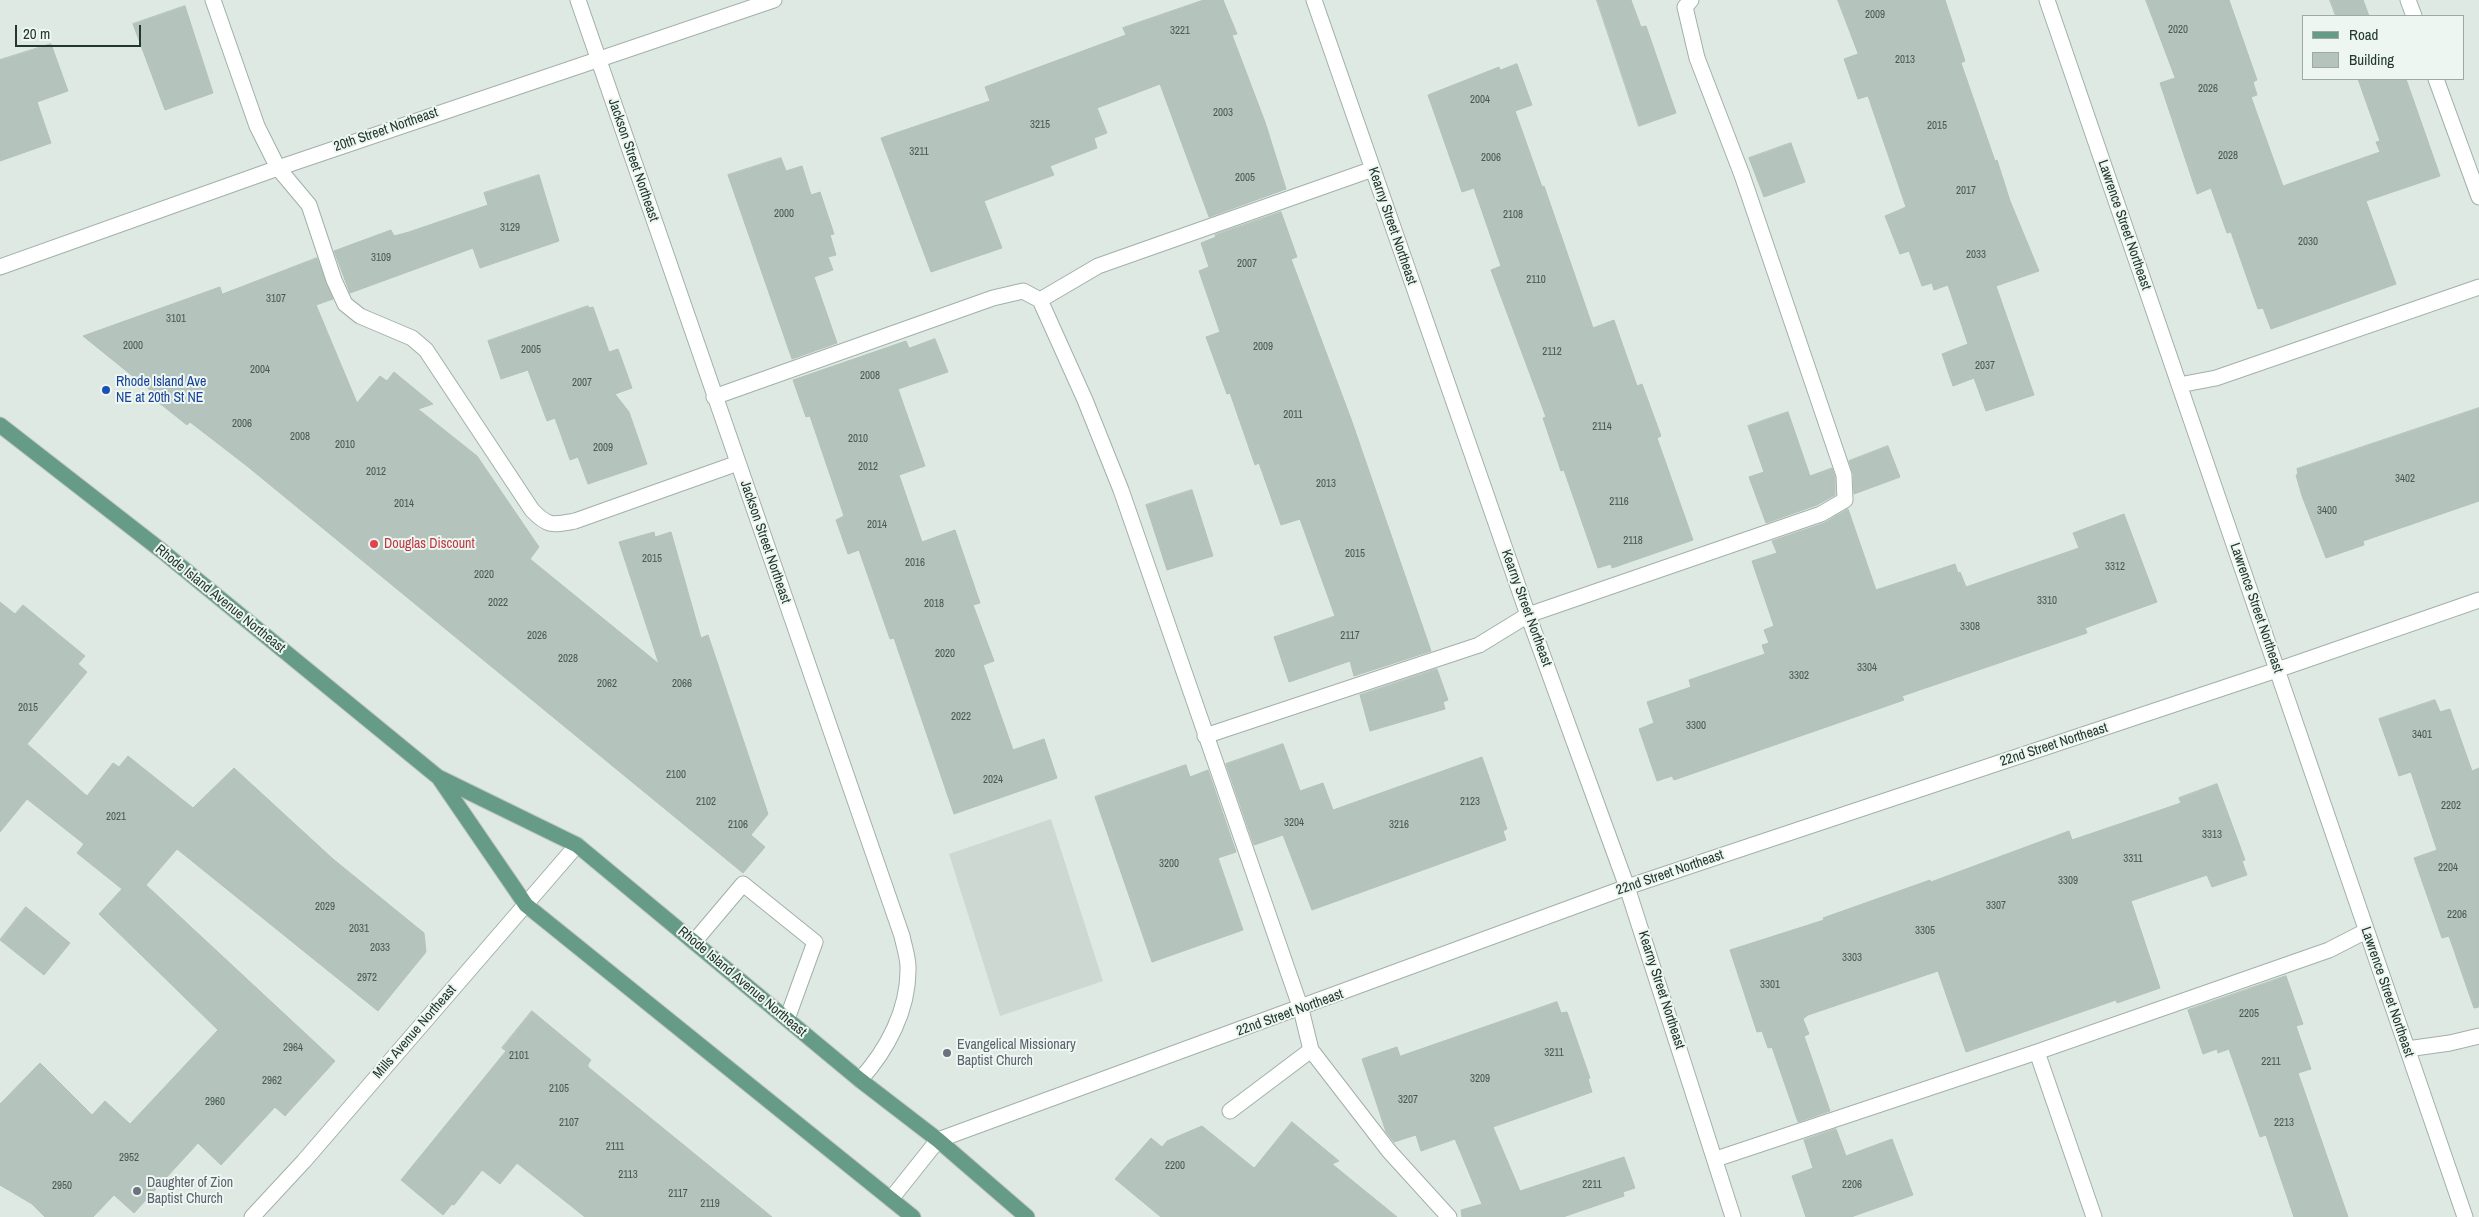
<!DOCTYPE html>
<html>
<head>
<meta charset="utf-8">
<style>
  body { margin:0 }
  #map { position:relative; width:2479px; height:1217px; overflow:hidden; background:#dee9e3; font-family:"Archivo Narrow",sans-serif }
  canvas { display:block }
  .legend { position:absolute; left:2302px; top:15px; width:162px; height:65px; box-sizing:border-box; background:#eef6f1; border:1px solid #9caaa3; margin:0; padding:6px 9px; list-style:none; font-size:15px; color:#21372f }
  .legend li { display:flex; align-items:center; gap:10px; height:25px }
  .legend b { width:25px; border:1px solid #9caaa3 }
  .scale { position:absolute; left:15px; top:25px; width:126px; height:22px; box-sizing:border-box; border:2px solid #21372f; border-top:0; padding-left:6px; font-size:15px; line-height:18px; white-space:nowrap; color:#21372f; -webkit-text-stroke:4px #eef6f1; paint-order:stroke }
</style>
</head>
<body>
<div id="map">
<canvas width="2479" height="1217"></canvas>
<ul class="legend">
<li><b style="height:6px;background:#669b88"></b>Road</li>
<li><b style="height:14px;background:#b4c3bc"></b>Building</li>
</ul>
<div class="scale">20 m</div>
</div>
<script>
const g = document.querySelector('canvas').getContext('2d');
g.lineJoin = 'round';
function paint(path, color) { g.fillStyle = color; g.fill(path, 'evenodd'); }
function stroke(path, color, width, dash) { g.strokeStyle = color; g.lineWidth = width; g.lineCap = dash ? 'butt' : 'round'; g.setLineDash(dash || []); g.stroke(path); }
function label(font, color, halo, rows, align = 'center') {
  g.font = font + ' "Archivo Narrow",sans-serif'; g.lineWidth = 4; g.setLineDash([]); g.textBaseline = 'middle'; g.strokeStyle = halo; g.fillStyle = color; for (const [text, x, y, turn = 0] of rows) {
    g.save(); g.translate(x, y); g.rotate((+turn || 0) * Math.PI / 180); g.textAlign = isNaN(turn) ? turn : align; if (halo) g.strokeText(text, 0, 0); g.fillText(text, 0, 0); g.restore();
  }
}
paint(new Path2D(`
  M1051 819 1103 981 1000 1016 949 854Z`), '#cdd8d2');
const building = new Path2D(`
  M1204 0H1223L1237 34 1232 35 1265 122 1286 189 1209 217 1160 84 1097 108 1107 133 1094 138 1097 148 1050 166 1054 175 984 201 1002 248 931 272 881 138 990 101 985 87 1126 35 1123 28Z
  M1597 0H1631L1641 27 1646 26 1676 113 1639 126Z
  M1838 0H1945L1965 61 1961 63 1995 161 1997 160 2010 201 2039 271 1996 286 2034 395 1986 411 1974 378 1953 386 1942 354 1968 344 1948 285 1934 290 1932 283 1922 286 1909 251 1900 254 1885 216 1906 207 1868 96 1858 99 1844 59 1858 54Z
  M2146 0H2229L2257 80 2253 82 2257 95 2251 97 2283 186 2380 152 2376 142 2380 141 2358 79H2406L2440 176 2366 201 2396 284 2271 329 2263 308 2258 309 2231 232 2227 233 2211 188 2197 194 2160 83 2175 78Z
  M2330 0H2363L2369 16H2336Z
  M185 6 213 93 165 110 133 24Z
  M51 44 68 91 37 102 51 143 0 161V60Z
  M1517 64 1532 105 1515 111 1542 187 1544 186 1593 328 1614 320 1637 386 1642 384 1661 436 1657 438 1693 540 1612 568 1611 564 1598 568 1564 470 1561 471 1543 418 1546 417 1491 270 1501 266 1474 188 1462 192 1428 95 1499 67 1500 70Z
  M1791 143 1805 182 1764 197 1749 158Z
  M781 158 786 171 802 166 811 195 820 192 834 234 830 235 836 255 828 257 833 270 814 277 837 343 792 359 728 175Z
  M539 175 559 241 480 268 473 248 350 293 334 251 391 230 394 236 409 232 488 205 484 193Z
  M1281 212 1297 257 1291 259 1351 419 1431 651 1354 676 1350 661 1289 682 1274 637 1335 616 1300 519 1281 525 1259 463 1255 465 1230 393 1227 394 1206 337 1220 332 1199 271 1209 267 1201 243 1216 237 1215 235Z
  M317 258 333 299 316 305 357 403 380 376 387 381 394 372 433 404 418 409 477 456 539 547 530 559 659 664 619 542 654 532 655 537 671 532 701 638 708 635 768 814 751 835 765 847 743 873 247 466 190 422 187 425 158 402 161 399 83 336 220 287 222 294Z
  M588 306 589 308 593 307 609 352 618 349 632 388 615 394 629 412 647 464 588 484 578 457 570 460 555 418 547 421 528 370 501 379 488 341Z
  M935 339 948 372 898 389 925 466 899 475 922 542 955 530 980 603 973 605 994 661 983 665 1013 750 1044 739 1057 778 954 814 894 638 890 639 859 550 848 554 836 520 844 516 810 416 806 417 793 380 906 341 909 348Z
  M2479 408V501L2363 541 2364 545 2326 558 2302 496 2296 475 2298 474 2297 469Z
  M1788 412 1810 476 1832 468 1835 477V495L1817 505 1766 523 1749 477 1764 472 1748 426Z
  M1888 446 1900 477 1854 494 1853 474 1849 461Z
  M1192 490 1213 556 1167 570 1146 505Z
  M1848 509 1876 590 1955 564 1958 573 1960 572 1966 587 2079 548 2073 533 2124 514 2157 602 2085 628 2087 633 1902 696 1904 700 1674 780 1672 776 1657 781 1639 729 1654 723 1647 702 1691 687 1689 680 1765 654 1762 645 1769 643 1764 630 1774 626 1752 561 1777 553 1772 541 1824 523Z
  M0 602 15 614 23 605 85 656 78 664 87 672 27 744 87 796 113 763 119 767 128 756 193 808 234 768 333 859 424 933 426 952 378 1011 177 849 146 885 335 1061 285 1116 275 1107 221 1165 198 1143 134 1213 114 1195 93 1217H45L32 1204 0 1185V1104L40 1063 92 1115 105 1101 130 1124 218 1030 99 914 122 889 77 853 84 844 27 799 0 832Z
  M1437 669 1448 700 1443 702 1445 709 1370 731 1360 695Z
  M2435 700 2440 712 2450 709 2472 771 2479 768V1007L2474 1008 2449 936 2442 938 2414 858 2437 850 2411 772 2399 776 2379 719Z
  M1283 744 1300 791 1323 783 1333 810 1482 757 1507 829 1503 831 1506 840 1312 910 1283 835 1254 845 1226 764Z
  M1186 765 1190 777 1208 770 1236 852 1218 858 1243 930 1152 962 1095 797Z
  M2217 784 2245 860 2242 861 2247 875 2212 887 2207 875 2131 901 2160 988 2117 1003 2116 1000 1966 1052 1938 971 1808 1015 1803 1019 1809 1034 1804 1036 1830 1111 1798 1122 1772 1047 1768 1048 1762 1031 1757 1032 1730 950 1824 920 1823 918 1930 880 1931 882 2069 831 2072 840 2181 803 2179 798Z
  M26 907 70 943 44 975 0 940Z
  M2286 976 2303 1024 2296 1026 2311 1069 2298 1073 2348 1217H2294L2266 1135 2260 1137 2229 1049 2218 1053 2217 1049 2203 1054 2188 1010Z
  M1557 1002 1561 1013 1567 1012 1590 1078 1588 1079 1592 1092 1493 1127 1520 1191 1624 1157 1635 1188 1623 1192 1624 1196 1563 1217H1462L1461 1210 1482 1204 1455 1139 1421 1151 1416 1135 1394 1142 1386 1132 1362 1059 1397 1047 1400 1056Z
  M532 1011 591 1060 588 1064V1067L772 1217H585L517 1163 500 1184 482 1170 454 1205 452 1204 443 1215 401 1180 506 1051 502 1048Z
  M1292 1122 1339 1161 1332 1164 1397 1217H1161L1115 1179 1151 1138 1162 1147 1167 1141 1202 1126 1254 1168Z
  M1836 1129 1846 1156 1892 1139 1913 1195 1851 1217H1806L1792 1176 1813 1168 1804 1140Z`);
paint(building, '#b4c3bc');
stroke(building, '#b2c2b9', 1);
const minor = new Path2D(`
  M213 0 257 126 278 168 309 205 334 280 345 304 360 316 412 338 426 350 532 510C548 527 553 525 575 521L738 463
  M578 0 902 936C904 946 908 957 908 967 909 1010 887 1050 860 1080
  M1314 0 1528 615 1627 887 1733 1217
  M2047 0 2465 1217
  M2408 0 2414 16
  M2436 79 2479 197
  M0 267 278 168 774 0
  M1040 300 1098 266 1373 169
  M2179 385 2216 378 2479 287
  M714 397 993 298 1023 291 1040 300 1085 400 1121 490 1301 1009 1311 1050 1389 1151 1449 1217
  M1205 736 1479 645 1528 615 1821 514 1845 500 1844 475 1742 175 1697 58 1685 7 1691 0
  M694 942 743 884 815 942 787 1019
  M2407 1049 2450 1043 2479 1036
  M2037 1052 2094 1217
  M1230 1111 1311 1050
  M1716 1159 2037 1052 2329 950 2366 931
  M891 1199 938 1140 1627 887 2277 670 2479 600
  M252 1217 304 1161 577 845`);
const major = new Path2D(`
  M0 425 162 551 438 777 577 845 860 1080 938 1140 1027 1217
  M439 778 526 905 913 1217`);
stroke(minor, '#a2b0a9', 17);
stroke(major, '#bcc3c1', 17);
stroke(minor, '#fff', 15);
stroke(major, '#669b88', 15);
for (const [x, y, r, color] of [
  [106,390,5,"#1a4fb4"],
  [374,544,5,"#e0444e"],
  [947,1053,5,"#6b7280"],
  [137,1191,5,"#6b7280"]
]) { const dot = new Path2D(); dot.arc(x, y, r, 0, 2 * Math.PI); g.fillStyle = color; g.fill(dot); stroke(dot, '#eef6f1', 2); }
label('11px', '#465a52', null, [
  ["2009",1875,15],
  ["2020",2178,30],
  ["3221",1180,31],
  ["2013",1905,60],
  ["2026",2208,89],
  ["2004",1480,100],
  ["2003",1223,113],
  ["3215",1040,125],
  ["2015",1937,126],
  ["3211",919,152],
  ["2028",2228,156],
  ["2006",1491,158],
  ["2005",1245,178],
  ["2017",1966,191],
  ["2000",784,214],
  ["2108",1513,215],
  ["3129",510,228],
  ["2030",2308,242],
  ["2033",1976,255],
  ["3109",381,258],
  ["2007",1247,264],
  ["2110",1536,280],
  ["3107",276,299],
  ["3101",176,319],
  ["2000",133,346],
  ["2009",1263,347],
  ["2005",531,350],
  ["2112",1552,352],
  ["2037",1985,366],
  ["2004",260,370],
  ["2008",870,376],
  ["2007",582,383],
  ["2011",1293,415],
  ["2006",242,424],
  ["2114",1602,427],
  ["2008",300,437],
  ["2010",858,439],
  ["2010",345,445],
  ["2009",603,448],
  ["2012",868,467],
  ["2012",376,472],
  ["3402",2405,479],
  ["2013",1326,484],
  ["2116",1619,502],
  ["2014",404,504],
  ["3400",2327,511],
  ["2014",877,525],
  ["2118",1633,541],
  ["2015",1355,554],
  ["2015",652,559],
  ["2016",915,563],
  ["3312",2115,567],
  ["2020",484,575],
  ["3310",2047,601],
  ["2022",498,603],
  ["2018",934,604],
  ["3308",1970,627],
  ["2026",537,636],
  ["2117",1350,636],
  ["2020",945,654],
  ["2028",568,659],
  ["3304",1867,668],
  ["3302",1799,676],
  ["2062",607,684],
  ["2066",682,684],
  ["2015",28,708],
  ["2022",961,717],
  ["3300",1696,726],
  ["3401",2422,735],
  ["2100",676,775],
  ["2024",993,780],
  ["2102",706,802],
  ["2123",1470,802],
  ["2202",2451,806],
  ["2021",116,817],
  ["3204",1294,823],
  ["2106",738,825],
  ["3216",1399,825],
  ["3313",2212,835],
  ["3311",2133,859],
  ["3200",1169,864],
  ["2204",2448,868],
  ["3309",2068,881],
  ["3307",1996,906],
  ["2029",325,907],
  ["2206",2457,915],
  ["2031",359,929],
  ["3305",1925,931],
  ["2033",380,948],
  ["3303",1852,958],
  ["2972",367,978],
  ["3301",1770,985],
  ["2205",2249,1014],
  ["2964",293,1048],
  ["3211",1554,1053],
  ["2101",519,1056],
  ["2211",2271,1062],
  ["3209",1480,1079],
  ["2962",272,1081],
  ["2105",559,1089],
  ["3207",1408,1100],
  ["2960",215,1102],
  ["2107",569,1123],
  ["2213",2284,1123],
  ["2111",615,1147],
  ["2952",129,1158],
  ["2200",1175,1166],
  ["2113",628,1175],
  ["2211",1592,1185],
  ["2206",1852,1185],
  ["2950",62,1186],
  ["2117",678,1194],
  ["2119",710,1204]
]);
label('14px', '#21372f', '#eef6f1', [
  ["20th Street Northeast",386,130,-19],
  ["Jackson Street Northeast",633,160,71],
  ["Lawrence Street Northeast",2124,225,71],
  ["Kearny Street Northeast",1392,226,71],
  ["Jackson Street Northeast",765,542,71],
  ["Rhode Island Avenue Northeast",220,599,39],
  ["Kearny Street Northeast",1526,608,70],
  ["Lawrence Street Northeast",2256,608,71],
  ["22nd Street Northeast",2054,745,-18],
  ["22nd Street Northeast",1670,873,-19],
  ["Rhode Island Avenue Northeast",742,982,40],
  ["Kearny Street Northeast",1661,990,72],
  ["Lawrence Street Northeast",2387,992,71],
  ["22nd Street Northeast",1290,1013,-20],
  ["Mills Avenue Northeast",415,1032,-49]
]);
label('14px', '#164399', '#eef6f1', [
  ["Rhode Island Ave",116,382],
  ["NE at 20th St NE",116,398]
], 'left');
label('14px', '#be3a42', '#eef6f1', [
  ["Douglas Discount",384,544]
], 'left');
label('14px', '#5b616d', '#eef6f1', [
  ["Evangelical Missionary",957,1045],
  ["Baptist Church",957,1061],
  ["Daughter of Zion",147,1183],
  ["Baptist Church",147,1199]
], 'left');
</script>
</body>
</html>
